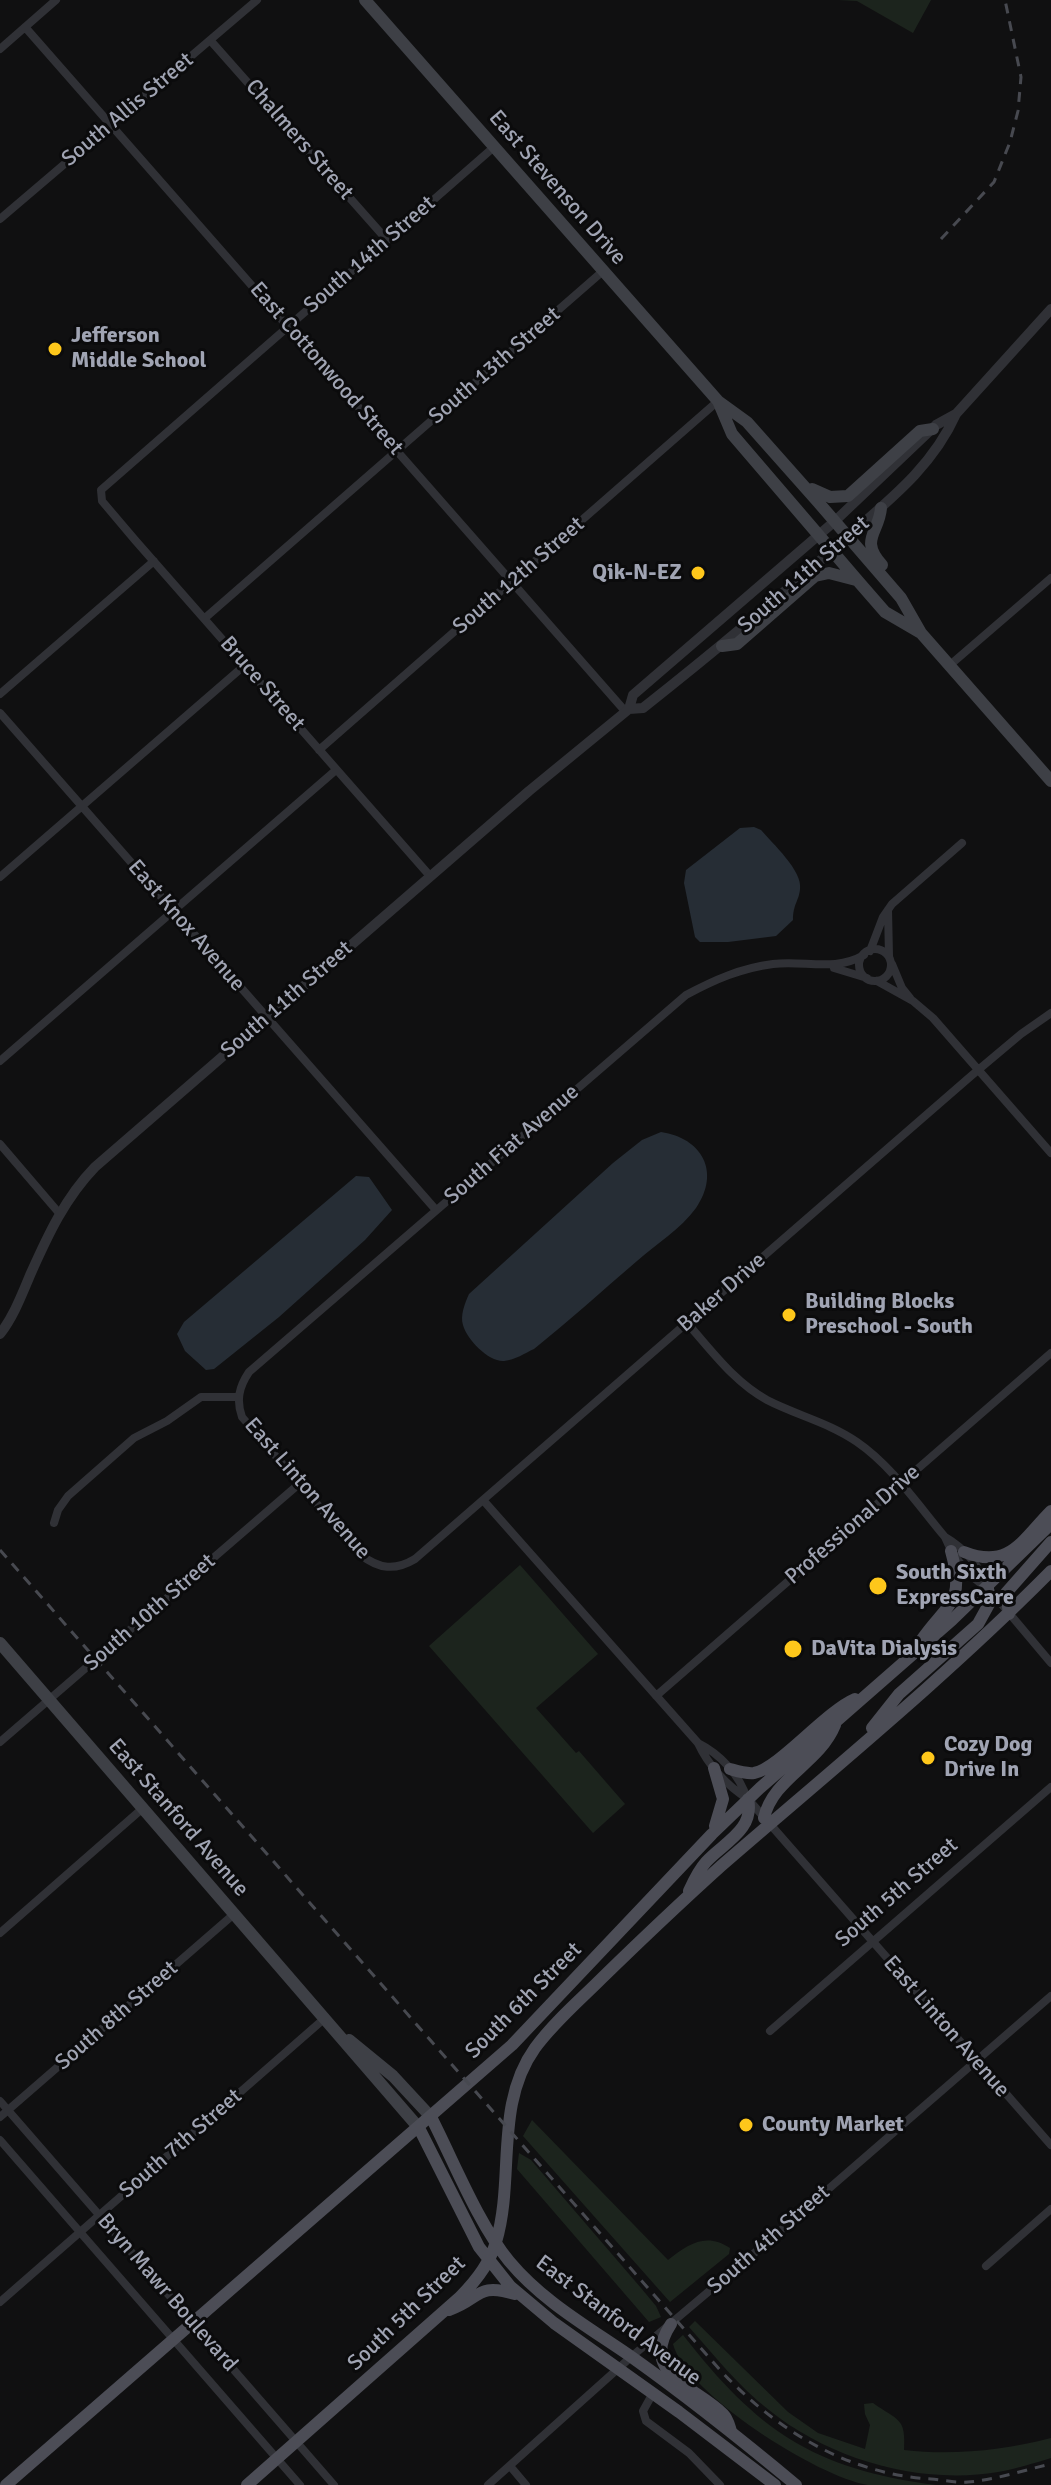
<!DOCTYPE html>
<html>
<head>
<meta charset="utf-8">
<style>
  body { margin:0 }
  canvas { display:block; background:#101011 }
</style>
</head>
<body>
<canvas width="1051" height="2485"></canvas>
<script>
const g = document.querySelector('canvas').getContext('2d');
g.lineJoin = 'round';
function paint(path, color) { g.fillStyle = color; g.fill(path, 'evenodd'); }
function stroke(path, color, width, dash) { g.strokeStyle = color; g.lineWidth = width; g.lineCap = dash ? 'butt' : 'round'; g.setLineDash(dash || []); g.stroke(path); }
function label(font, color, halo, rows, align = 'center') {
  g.font = font + ' Signika,sans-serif'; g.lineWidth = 6; g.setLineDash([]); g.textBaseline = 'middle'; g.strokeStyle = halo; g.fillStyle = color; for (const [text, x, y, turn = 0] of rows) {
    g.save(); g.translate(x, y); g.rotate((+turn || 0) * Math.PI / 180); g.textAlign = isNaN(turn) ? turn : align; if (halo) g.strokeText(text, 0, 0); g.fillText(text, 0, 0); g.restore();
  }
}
paint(new Path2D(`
  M839 0H931L913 33 857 1Z
  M520 1565 598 1654 536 1708 576 1753 579 1751 625 1804 593 1833 429 1646Z
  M532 2120 668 2260C688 2244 706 2232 730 2248L729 2254 670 2302 523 2136Z
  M519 2153 531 2160 641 2288 656 2306 661 2317 649 2322 517 2169Z
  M695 2321 788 2412 818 2433 865 2449 870 2425 865 2414 864 2404 873 2403C898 2421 906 2417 904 2450 953 2456 1004 2450 1051 2438V2458C1034 2463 1016 2469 998 2472 920 2485 831 2460 769 2410 739 2387 714 2355 689 2327Z
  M683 2335C758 2431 813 2469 936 2485 914 2485 890 2485 868 2485 818 2477 686 2394 673 2344Z`), '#1c241d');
paint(new Path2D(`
  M754 827 761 830C772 843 803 871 800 889 799 901 793 904 793 920L776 936 728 942H700L695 937 684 883 686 870 740 828Z
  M661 1132C702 1138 721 1172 696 1208 681 1229 656 1244 637 1261 603 1290 569 1321 534 1349 525 1353 515 1360 504 1361 489 1362 467 1340 463 1325 460 1315 465 1303 469 1294L613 1163 642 1140Z
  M356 1176 369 1177 392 1210 365 1240 279 1317 214 1369 206 1370 185 1351 177 1334 184 1322Z`), '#262d35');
stroke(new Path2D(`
  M25 27 625 711
  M210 40 387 240
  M0 49 56 0
  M0 219 257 0
  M205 618 603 271
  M950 665 1051 578
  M0 694 154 561
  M0 713 436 1210
  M319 750 718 401
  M430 876 135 540 102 501 101 490 494 147
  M0 877 245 665
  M888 910 889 956
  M859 965a16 16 0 1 1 32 0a16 16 0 1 1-32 0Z
  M870 951 883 917 892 904 962 843
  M864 955C835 972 804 960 773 964 741 968 714 980 686 995L249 1372C239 1387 236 1400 242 1417L361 1555C379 1569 395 1571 415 1559L971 1076 1021 1034 1051 1013
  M892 964 902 988 910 998
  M834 968 867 978
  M877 981 913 1001 933 1018 1051 1153
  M0 1061 336 770
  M0 1144 59 1213
  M687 1323C712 1351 734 1382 767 1400 796 1415 830 1423 857 1442 892 1466 918 1505 945 1537 953 1557 969 1577 988 1588
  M483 1500 698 1743C708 1765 727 1786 748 1799L1051 2145
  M54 1523 58 1510 68 1496 134 1438 167 1421 201 1397H238
  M945 1537C964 1548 981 1567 988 1588L1051 1663
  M656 1696 1051 1353
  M0 1742 299 1484
  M698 1743C720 1754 740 1775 747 1799
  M0 1933 143 1808
  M770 2031 1051 1787
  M0 2101 334 2485
  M0 2117 234 1914
  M0 2140 300 2485
  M986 2266 1051 2209
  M0 2302 325 2018
  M653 2393 643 2411 646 2421 689 2453 720 2485
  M510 2466 526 2485
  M488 2485 631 2357 765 2244 1051 1996`), '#303136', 8);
stroke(new Path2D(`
  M629 709 633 695 835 521 936 425 956 414 1051 309
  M0 1334C14 1316 22 1294 31 1273 48 1235 65 1198 95 1167L529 791 629 709 643 708C710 655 775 601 839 544 884 504 931 470 956 414`), '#303136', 10);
stroke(new Path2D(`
  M365 0 718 401 747 422 818 502 901 598 921 633 1051 781
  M718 401 732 434 858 581 885 612 921 633
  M812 489 830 497 848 496 920 431 933 429
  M881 508C879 533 859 539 882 565
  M722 646 737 644 815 576 829 573 856 580
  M0 1643 419 2128
  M349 2040 393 2076 431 2117`), '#3e4046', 12);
stroke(new Path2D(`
  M964 1552C1010 1570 1022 1540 1051 1511
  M1009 1614 1006 1593 1051 1542
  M920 1642C947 1602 966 1605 951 1551
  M872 1728 899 1694 978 1624 989 1604 988 1588
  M714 1768 723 1799 715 1826
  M730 1769C737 1771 746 1774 754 1773 778 1769 825 1712 855 1699
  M764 1818C773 1778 819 1764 835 1725
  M689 1891C694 1880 698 1871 706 1862 723 1843 755 1830 748 1799
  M431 2117C454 2162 478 2223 509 2261 543 2302 590 2328 633 2358 689 2398 743 2441 796 2485
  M419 2128 479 2247 510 2286 554 2323 679 2412 775 2485
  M449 2310C481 2299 476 2282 515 2294
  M671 2324C638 2374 695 2386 723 2414 728 2419 729 2425 731 2431
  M6 2485 512 2045 712 1834 760 1788 952 1620 1051 1524
  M247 2485 460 2297C475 2282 490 2263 496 2242 515 2179 494 2105 535 2048 554 2022 579 2001 602 1978 641 1940 680 1903 721 1866 833 1769 947 1676 1051 1571`), '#4c4d56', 12);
stroke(new Path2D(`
  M941 239 994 182 1010 142 1018 111 1021 77 1005 0
  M0 1550 720 2370C776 2430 847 2474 931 2479 943 2480 956 2483 968 2482 995 2480 1024 2470 1051 2464`), '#474950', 3, [10, 8]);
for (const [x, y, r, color] of [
  [55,349,8,"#fec71b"],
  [698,573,8,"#fec71b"],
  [789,1315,8,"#fec71b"],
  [878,1586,10,"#fec71b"],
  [793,1649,10,"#fec71b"],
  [928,1758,8,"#fec71b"],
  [746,2125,8,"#fec71b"]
]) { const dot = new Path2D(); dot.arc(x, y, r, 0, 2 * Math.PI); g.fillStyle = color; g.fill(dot); stroke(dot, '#0b0b0c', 3); }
label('22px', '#a0a4b3', '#0b0b0c', [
  ["South Allis Street",128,110,-40],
  ["Chalmers Street",299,140,49],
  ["East Stevenson Drive",557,188,49],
  ["South 14th Street",370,255,-41],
  ["South 13th Street",495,366,-41],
  ["East Cottonwood Street",326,369,49],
  ["South 11th Street",804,575,-41],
  ["South 12th Street",519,576,-41],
  ["Bruce Street",262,684,49],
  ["East Knox Avenue",186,926,49],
  ["South 11th Street",287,1000,-41],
  ["South Fiat Avenue",512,1145,-41],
  ["Baker Drive",722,1293,-41],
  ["East Linton Avenue",307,1489,49],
  ["Professional Drive",853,1525,-41],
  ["South 10th Street",150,1613,-41],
  ["East Stanford Avenue",178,1818,49],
  ["South 5th Street",897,1893,-41],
  ["South 6th Street",524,2001,-45],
  ["South 8th Street",117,2016,-41],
  ["East Linton Avenue",946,2027,49],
  ["South 7th Street",181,2144,-41],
  ["South 4th Street",769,2240,-41],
  ["Bryn Mawr Boulevard",167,2293,49],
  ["South 5th Street",407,2314,-44],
  ["East Stanford Avenue",618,2321,37]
]);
label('bold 22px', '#a0a4b3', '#0b0b0c', [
  ["Jefferson",71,336],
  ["Middle School",71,361],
  ["Qik-N-EZ",682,573,"right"],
  ["Building Blocks",805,1302],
  ["Preschool - South",805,1327],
  ["South Sixth",896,1573],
  ["ExpressCare",896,1598],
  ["DaVita Dialysis",811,1649],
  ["Cozy Dog",944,1745],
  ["Drive In",944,1770],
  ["County Market",762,2125]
], 'left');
</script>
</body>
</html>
